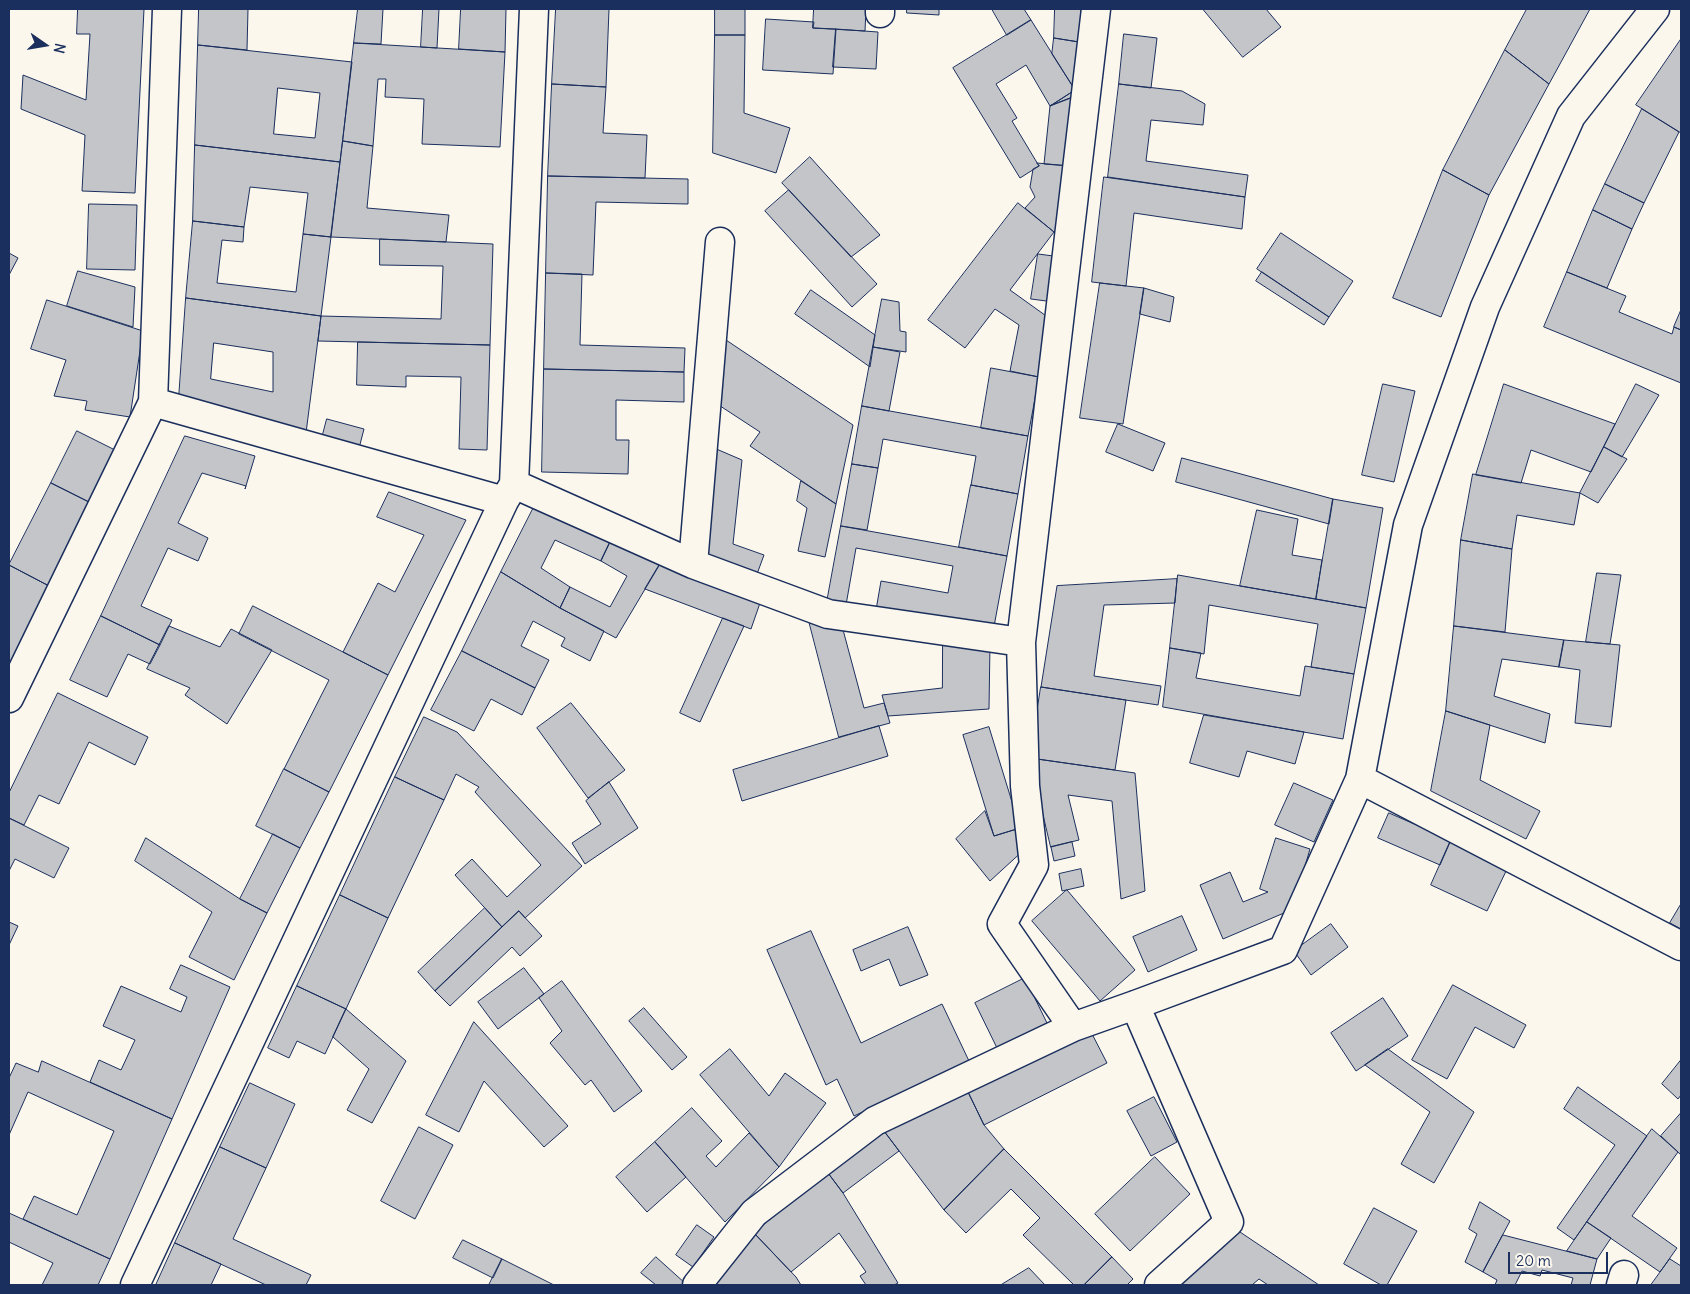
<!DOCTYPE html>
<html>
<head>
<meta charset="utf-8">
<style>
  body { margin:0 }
  #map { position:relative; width:1690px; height:1294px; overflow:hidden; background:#fbf7ec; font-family:Delius,sans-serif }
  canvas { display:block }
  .frame { position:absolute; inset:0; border:10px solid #1b2f5e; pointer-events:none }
  .north { position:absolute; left:20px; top:20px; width:50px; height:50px; -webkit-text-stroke:4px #fbf7ec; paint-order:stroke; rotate:103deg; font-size:14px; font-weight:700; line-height:20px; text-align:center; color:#1b2f5e }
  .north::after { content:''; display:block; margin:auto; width:18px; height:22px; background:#1b2f5e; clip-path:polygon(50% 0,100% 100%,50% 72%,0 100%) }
  .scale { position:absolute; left:1508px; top:1252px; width:100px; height:22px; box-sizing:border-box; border:2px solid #1b2f5e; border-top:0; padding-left:6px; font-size:15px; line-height:18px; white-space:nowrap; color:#1b2f5e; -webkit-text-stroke:4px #fbf7ec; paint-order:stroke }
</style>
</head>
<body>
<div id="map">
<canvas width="1690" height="1294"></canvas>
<div class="frame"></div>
<div class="north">N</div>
<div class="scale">20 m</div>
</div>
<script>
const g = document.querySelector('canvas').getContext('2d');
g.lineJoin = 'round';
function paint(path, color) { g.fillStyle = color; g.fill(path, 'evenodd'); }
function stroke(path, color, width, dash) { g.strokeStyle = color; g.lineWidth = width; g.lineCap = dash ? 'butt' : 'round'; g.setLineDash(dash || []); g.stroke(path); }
const building = new Path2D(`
  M78 9H144L135 193 82 191 85 135 21 109 23 75 86 100 90 34H77Z
  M199 9H248L247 50 198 45Z
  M358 9H383L381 44 354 43Z
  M423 9H439L437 48 421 47Z
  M461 9H506L505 52 459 49Z
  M556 9H609L606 87 552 84Z
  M715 9H745V35H715Z
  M814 9H866L865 31 813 28Z
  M907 9H939V15L907 13Z
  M992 9H1024L1031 20 1007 35Z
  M1055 9H1081L1079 42 1054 38Z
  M1203 9H1266L1281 27 1243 57Z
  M1527 9H1590L1549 84 1505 50Z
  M766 19 814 22 813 28 836 29 833 74 763 70Z
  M1031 20 1075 90 1050 106 1026 65 996 84 1017 118 1012 121 1039 166 1020 178 953 68Z
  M836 29 878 32 876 69 833 67Z
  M1124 34 1157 38 1151 88 1119 84Z
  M715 35H745L744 113 790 128 776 173 713 153Z
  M1054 38 1079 42 1076 96 1050 106 1075 90 1052 54Z
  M1681 39V133L1636 105Z
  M354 43 505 52 500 147 422 144 424 99 385 97 386 79H378L373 146 343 141Z
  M198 45 352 62 340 162 195 145ZM278 88 320 93 315 138 274 134Z
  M1505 50 1549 84 1489 195 1443 170Z
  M552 84 606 87 603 133 647 135 645 178 548 176Z
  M1119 84 1182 91 1205 104 1203 125 1151 120 1146 161 1248 175 1245 197 1108 177Z
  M1076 96 1070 166 1044 164 1050 106Z
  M1642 109 1679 132 1644 203 1605 184Z
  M343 141 373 146 367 208 449 215 446 242 331 237Z
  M195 145 340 162 331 237 303 234 308 193 250 187 244 227 193 221Z
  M810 157 880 235 851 257 782 183Z
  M1037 163 1070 166 1064 233 1054 232 1025 208 1035 197 1030 187 1033 169 1039 166Z
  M1443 170 1489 195 1441 317 1393 298Z
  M548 176 688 179V204L596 202 593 275 546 273Z
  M1104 177 1245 197 1242 229 1134 213 1126 286 1092 282Z
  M1605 184 1644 203 1632 229 1593 210Z
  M789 190 877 284 852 307 765 211Z
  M1018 203 1054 232 1010 290 1049 318 1039 377 1010 371 1019 325 995 309 965 348 928 320Z
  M89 204 137 205 135 270 87 269Z
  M1593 210 1632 229 1607 288 1567 272Z
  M193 221 244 227 243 242 222 240 217 283 296 292 303 234 331 237 321 316 186 298Z
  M1281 233 1353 281 1329 317 1257 269Z
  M380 239 493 244 490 345 318 341 321 316 441 319 443 266 380 265Z
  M9 253 18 258 9 275Z
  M1038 254 1061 257 1054 302 1031 299Z
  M78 271 135 287 133 327 67 306Z
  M1262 272 1329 317 1324 325 1256 281Z
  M1567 272 1626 296 1619 312 1672 334 1674 327 1681 330V383L1544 327Z
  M546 273 582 274 580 345 685 348 684 372 544 369Z
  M1100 283 1144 288 1123 424 1080 418Z
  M1144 288 1174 297 1170 322 1140 314Z
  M811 290 875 335 870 367 795 314Z
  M186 298 321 316 306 433 179 398ZM214 343 273 352V392L211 379Z
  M882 299 899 302 900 331 906 332V352L873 347Z
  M47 300 143 331 130 417 85 410 87 401 54 396 66 360 31 349Z
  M1681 310V330L1674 327Z
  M723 338 853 425 836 504 750 446 760 432 711 400Z
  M358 342 490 345 487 450 459 449 461 377 406 376V387L357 385Z
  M873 347 900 352 889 411 862 406Z
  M991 368 1039 377 1028 436 981 428Z
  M544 369 684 372V402L616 400V440H629L628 474 542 472Z
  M1383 384 1415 391 1394 482 1362 475Z
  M1504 384 1615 424 1591 472 1531 450 1521 483 1476 475Z
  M1636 384 1659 395 1622 457 1604 447Z
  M862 406 1028 436 1018 494 971 485 976 456 883 439 878 468 852 464Z
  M327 419 364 429 358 452 321 442Z
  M1118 424 1165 443 1153 471 1106 452Z
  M77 431 119 452 93 504 51 483Z
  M185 436 255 456 245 489 246 486 202 473 178 523 208 538 198 561 168 548 141 606 172 620 160 645 101 616Z
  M1604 447 1627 459 1598 503 1580 493Z
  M714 448 742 460 733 544 764 555 757 574 701 555Z
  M1182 458 1333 499 1329 524 1176 482Z
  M852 464 878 468 867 530 841 526Z
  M1473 474 1580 493 1574 525 1517 515 1512 549 1461 540Z
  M801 481 836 504 825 557 798 551 807 508 797 501Z
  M51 483 93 504 51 587 9 565Z
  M971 485 1018 494 1007 556 959 547Z
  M389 492 466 520 388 675 343 652 378 583 395 592 424 535 377 517Z
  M1333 499 1383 508 1366 608 1316 599Z
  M536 503 612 538 601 561 555 540 541 568 570 587 560 608 501 572Z
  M1257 510 1298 519 1292 555 1322 560 1316 599 1240 586Z
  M841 526 1007 556 993 632 876 610 881 581 948 593 953 566 856 548 846 605 827 602Z
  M612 538 660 564 616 638 560 608 570 587 610 607 627 576 601 561Z
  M1461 540 1512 549 1505 632 1454 626Z
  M660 564 760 603 751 629 645 589Z
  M9 565 51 587 9 669Z
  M501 572 560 608 604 631 590 661 561 646 565 638 533 621 521 646 549 660 535 688 462 651Z
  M1597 573 1621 575 1610 644 1586 642Z
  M1178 575 1366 608 1354 674 1311 667 1318 624 1209 605 1204 654 1170 648Z
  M1177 579 1175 603 1104 605 1094 676 1161 686 1158 705 1041 687 1057 586Z
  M253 606 388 675 329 792 284 769 329 680 239 634Z
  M101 616 160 645 150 664 128 654 107 697 70 680Z
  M723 618 744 626 700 722 680 713Z
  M809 621 842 626 864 708 884 703 890 723 839 737Z
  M169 626 220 647 231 629 272 650 227 724 185 695 190 688 147 669Z
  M1454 626 1564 640 1559 667 1502 659 1494 696 1550 714 1545 743 1446 711Z
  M1564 640 1620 645 1611 727 1575 723 1580 670 1559 667Z
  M943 642 990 643 989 709 888 716 882 695 942 688Z
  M1170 648 1201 653 1196 678 1300 696 1305 666 1354 674 1343 739 1163 707Z
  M462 651 535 688 522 715 491 699 474 731 431 710Z
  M1041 687 1126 700 1115 770 1030 758Z
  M58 693 148 737 135 765 89 742 59 804 39 795 24 825 9 818V793Z
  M571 703 625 770 588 798 537 728Z
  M1446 711 1490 725 1480 780 1540 811 1526 839 1431 791Z
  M1204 715 1304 732 1295 764 1247 751 1239 777 1190 763Z
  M424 717 457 732 582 866 525 918 519 911 502 927 455 875 472 859 507 897 541 865 475 792 479 787 456 774 444 800 395 777Z
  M879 726 888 756 742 801 733 770Z
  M989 727 1020 828 994 836 963 735Z
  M1030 758 1135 773 1145 891 1121 899 1112 801 1068 795 1079 840 1051 847Z
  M284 769 329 792 300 848 256 826Z
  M395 777 444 800 388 918 340 895Z
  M609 782 638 828 585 864 572 843 601 824 586 801Z
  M1294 783 1333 800 1314 842 1275 825Z
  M985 811 994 836 1020 828 1026 848 990 881 956 839Z
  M1389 813 1451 840 1440 865 1378 838Z
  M9 818 69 848 54 878 15 859 9 871Z
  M273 834 300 848 267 913 240 899Z
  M146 838 240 899 267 913 234 980 189 957 212 912 135 861Z
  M1276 838 1310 849 1295 900 1284 913 1223 939 1200 885 1230 872 1243 902 1268 892 1260 889Z
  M1451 840 1508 867 1487 911 1431 885Z
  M1072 842 1075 856 1054 861 1051 847Z
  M1081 869 1084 886 1062 891 1059 874Z
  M1067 890 1135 970 1100 1001 1032 921Z
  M340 895 388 918 346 1009 297 986Z
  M1681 904V929L1670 923Z
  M485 908 502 927 435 991 418 972Z
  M519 911 542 936 520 956 512 947 450 1006 435 991Z
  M1182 916 1197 950 1148 972 1133 937Z
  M9 922 18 926 9 945Z
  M1331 924 1348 947 1311 975 1294 951Z
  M908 927 928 975 900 986 889 959 861 971 853 950Z
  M811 931 861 1043 942 1004 969 1061 854 1116 837 1079 826 1085 767 950Z
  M181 965 230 987 172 1119 90 1082 99 1060 121 1070 135 1040 103 1026 121 986 181 1012 187 997 170 989Z
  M524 968 544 994 498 1029 478 1002Z
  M1025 978 1047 1023 997 1048 975 1003Z
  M562 981 642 1091 614 1112 591 1080 585 1085 550 1043 562 1031 539 998Z
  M1453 985 1526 1025 1514 1048 1475 1027 1447 1079 1412 1060Z
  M297 986 346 1009 325 1054 297 1041 289 1058 268 1048Z
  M1383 998 1408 1036 1356 1071 1331 1033Z
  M644 1008 687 1057 672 1070 629 1021Z
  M346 1009 406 1061 372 1123 347 1110 369 1069 333 1037Z
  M474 1022 568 1126 544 1147 484 1081 459 1132 426 1115Z
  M1090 1030 1107 1063 984 1125 968 1092Z
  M730 1049 769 1096 785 1073 826 1103 779 1167 700 1075Z
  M1388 1049 1474 1112 1434 1183 1401 1164 1430 1112 1365 1065Z
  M1681 1060V1095L1678 1099 1662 1084Z
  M42 1061 172 1119 110 1259 23 1219 34 1196 77 1215 114 1131 28 1092 9 1135V1078L16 1063 38 1072Z
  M250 1083 295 1104 266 1168 220 1147Z
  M1578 1087 1647 1136 1574 1240 1557 1228 1615 1145 1564 1109Z
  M968 1092 984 1125 1004 1149 944 1210 884 1131Z
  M1154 1097 1177 1142 1151 1156 1127 1111Z
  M692 1108 722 1141 706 1156 716 1167 749 1133 779 1167 725 1222 655 1142Z
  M1681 1113V1155L1661 1136Z
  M419 1127 453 1145 415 1219 381 1201Z
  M1652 1129 1678 1152 1632 1216 1677 1248 1660 1272 1587 1222Z
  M884 1131 899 1151 843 1193 828 1173Z
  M655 1142 686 1177 647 1212 616 1177Z
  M220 1147 266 1168 233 1239 311 1275 306 1285H266L175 1243Z
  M1004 1149 1112 1257 1084 1285H1074L1023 1235 1040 1218 1011 1189 966 1233 944 1210Z
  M1155 1157 1190 1194 1130 1251 1095 1214Z
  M828 1173 843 1193 898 1283 894 1285H866L860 1276 866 1272 839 1233 791 1272 754 1233Z
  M1480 1202 1510 1221 1483 1272 1465 1262 1477 1234 1469 1229Z
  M1374 1208 1417 1231 1387 1285H1381L1344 1264Z
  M9 1213 110 1259 98 1285H42L53 1263 9 1242Z
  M1587 1222 1611 1238 1597 1259 1567 1251Z
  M697 1225 714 1237 693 1267 676 1255Z
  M1237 1230 1319 1285H1268L1259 1279 1252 1285H1178Z
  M754 1233 796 1277 801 1285H713Z
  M1503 1235 1597 1259 1590 1285H1571L1573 1278 1542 1270 1540 1276 1522 1271 1515 1285H1495L1497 1280 1483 1272Z
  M463 1240 502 1259 493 1278 453 1258Z
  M175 1243 221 1264 211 1285H156Z
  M656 1257 686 1284 684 1285H656L641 1273Z
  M1112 1257 1133 1279 1127 1285H1084Z
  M502 1259 554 1285H489Z
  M1670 1259 1681 1266V1285H1651Z
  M1029 1268 1045 1285H1001Z`);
paint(building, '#c3c5c9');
stroke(building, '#1b2f5e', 1);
const minor = new Path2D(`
  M880 13V9
  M153 402 504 501
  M514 484 693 564 828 614 1021 642
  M693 564 720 242
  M9 698 153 402 167 9
  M1360 779 1681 946
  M1135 1005 1229 1222 1159 1285
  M1073 1027 1002 924 1034 865 1025 786 1021 642 1096 9
  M135 1285 504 501 514 484 534 9
  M697 1285 754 1213 875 1121 1073 1027 1135 1005 1283 950 1360 779 1408 525 1485 307 1571 116 1655 9
  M1621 1285 1624 1275`);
stroke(minor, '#1b2f5e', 31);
stroke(minor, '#fbf7ec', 28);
</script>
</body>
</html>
